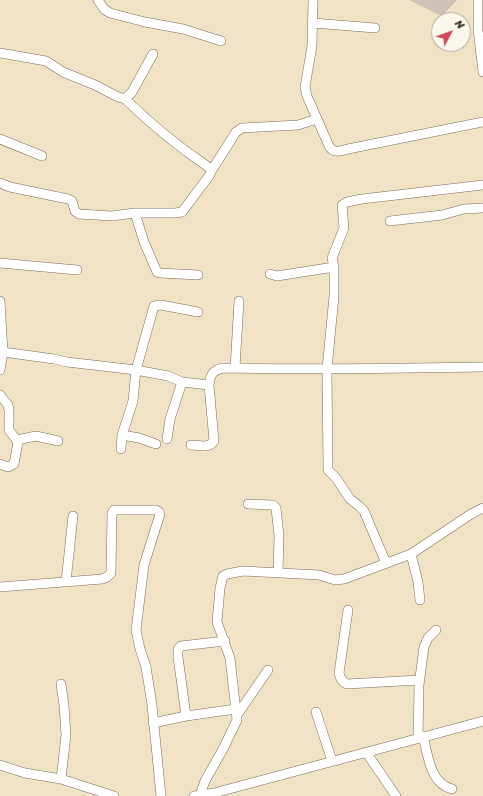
<!DOCTYPE html>
<html>
<head>
<meta charset="utf-8">
<style>
  body { margin:0 }
  #map { position:relative; width:483px; height:796px; overflow:hidden; background:#f0e3c5; font-family:Sriracha,sans-serif }
  canvas { display:block }
  .north { position:absolute; left:431px; top:12px; width:40px; height:40px; box-sizing:border-box; background:#fbf7ec; border:1px solid #aea59a; border-radius:50%; rotate:49deg; font-size:11px; font-weight:700; line-height:16px; text-align:center; color:#3b2a1e }
  .north::after { content:''; display:block; margin:auto; width:14px; height:18px; background:#d1495b; clip-path:polygon(50% 0,100% 100%,50% 72%,0 100%) }
</style>
</head>
<body>
<div id="map">
<canvas width="483" height="796"></canvas>
<div class="north">N</div>
</div>
<script>
const g = document.querySelector('canvas').getContext('2d');
g.lineJoin = 'round';
function paint(path, color) { g.fillStyle = color; g.fill(path, 'evenodd'); }
function stroke(path, color, width, dash) { g.strokeStyle = color; g.lineWidth = width; g.lineCap = dash ? 'butt' : 'round'; g.setLineDash(dash || []); g.stroke(path); }
paint(new Path2D(`
  M409 0H457L442 16Z`), '#cec2b9');
const minor = new Path2D(`
  M98 0 104 9 110 13 145 22 183 29 221 41
  M313 0 312 46 305 87 307 96 329 146C333 154 341 151 348 149L483 122
  M478 0V30L483 72
  M313 23 375 28
  M0 53 46 61 63 72 95 85 116 96 125 99 132 92 153 54
  M125 99C151 124 177 146 207 166L212 170 209 176 182 212 175 213H135L144 242 157 272 160 273 198 275
  M0 139 42 156
  M212 170 236 132 242 128 298 125 317 119
  M0 183 10 187 68 199 72 201 75 211 79 214 112 216 135 213
  M390 221 442 215 464 209 483 208
  M0 263 77 270
  M270 274 277 276 334 267
  M0 301 3 352
  M235 368 239 301
  M0 370 3 352 54 359 67 362 136 370 168 376 182 382 209 385C210 375 213 370 223 368 310 370 396 368 483 367
  M0 395 8 405 9 410V430L18 442 14 464 8 467 0 464
  M122 435 139 438 156 444
  M167 439 170 419 182 382
  M17 440 36 436 58 441
  M191 445C199 445 209 449 214 441L209 385
  M121 449 122 435 133 401 136 370 154 306 161 305 198 312
  M248 504 273 505 276 508 279 536 278 573
  M411 554 418 582 420 600
  M386 563 364 511 359 506 350 499 336 478 328 470 327 369 334 296V267L332 258 344 228 342 205 347 202 362 199 483 185
  M66 582 73 516
  M0 587 102 579 107 577 111 573 112 513 114 510H156L159 512 160 514 144 565 136 630 140 649 146 667 152 705 161 796
  M348 610 339 673C340 678 342 682 347 684L419 680
  M316 712 332 761
  M237 715 268 670
  M186 716 178 657V649L181 646 225 641
  M153 723 186 716 236 709
  M423 736C428 755 430 784 452 789
  M418 738 419 685 424 647 428 638 436 630
  M366 752 396 796
  M0 765 25 773 61 779 114 796
  M61 779 66 735 64 705 61 684
  M200 795 205 781 223 749 237 720 230 658 217 622 220 588 223 576 227 574 243 571 319 575 335 580 344 579 411 554 471 514 483 508
  M194 796 214 793 483 721`);
stroke(minor, '#7a6b58', 10);
stroke(minor, '#fff', 9);
</script>
</body>
</html>
